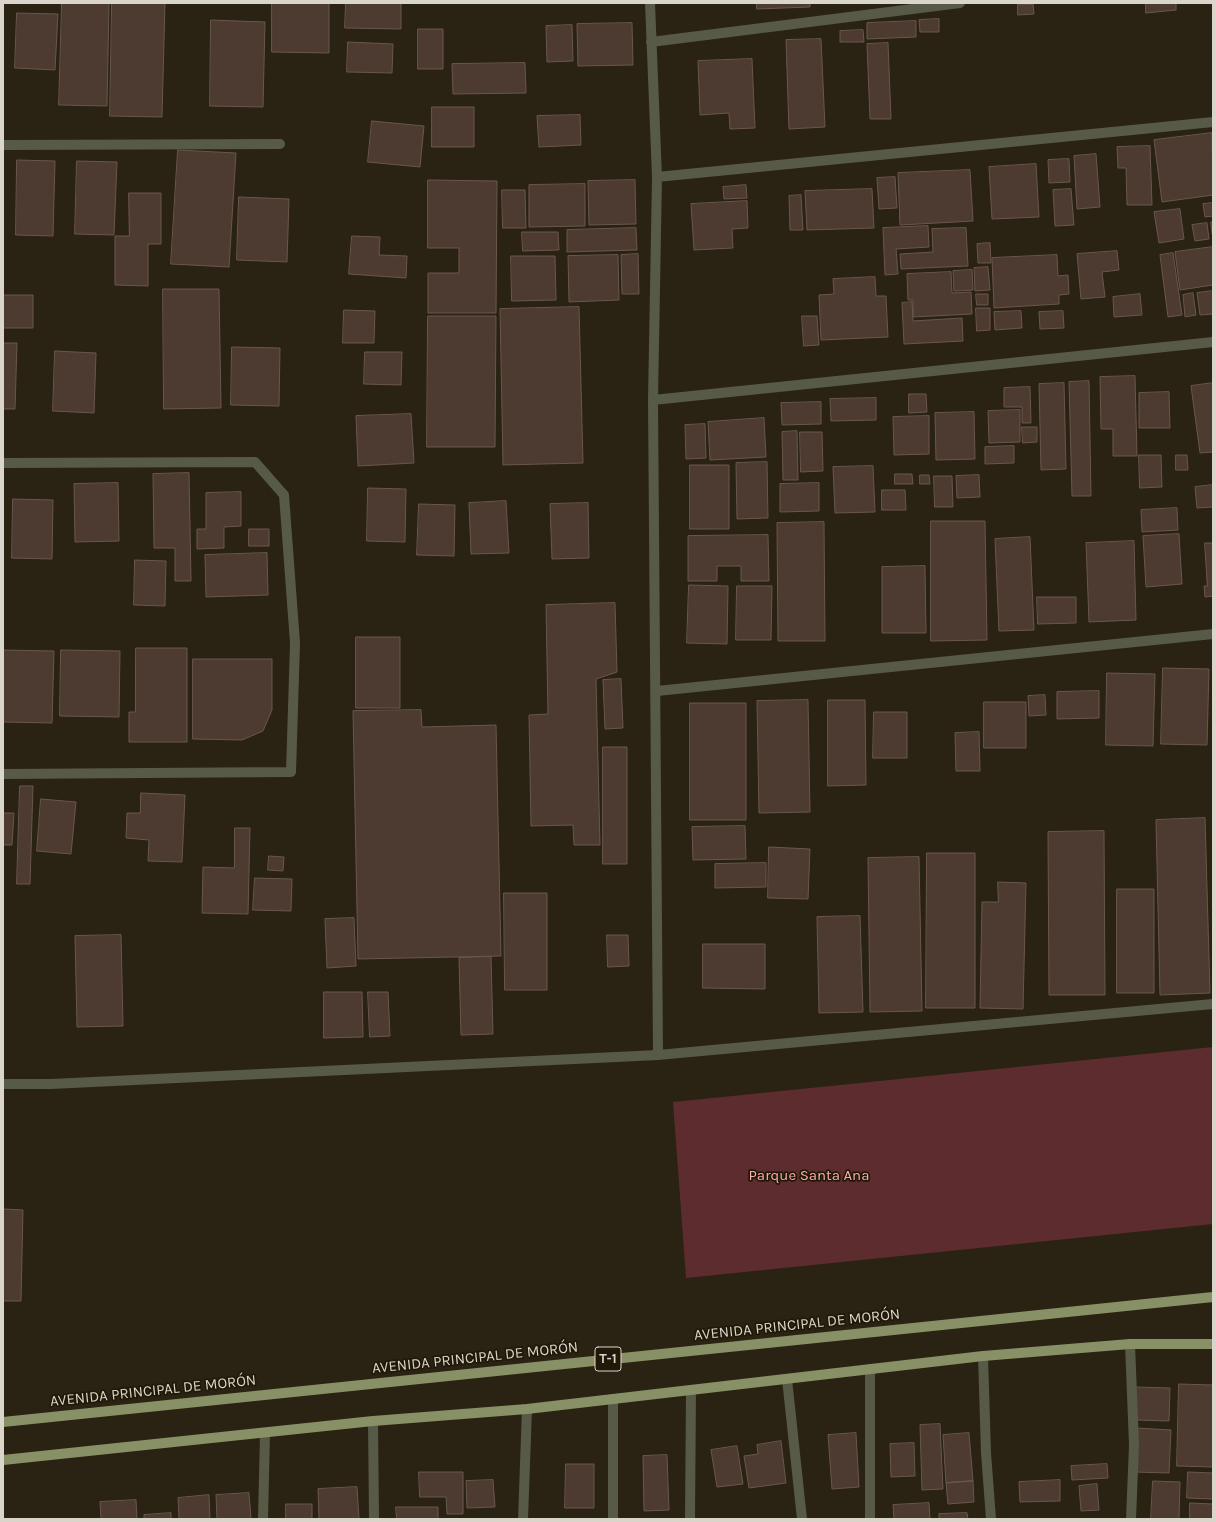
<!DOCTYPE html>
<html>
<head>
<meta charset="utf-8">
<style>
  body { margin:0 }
  #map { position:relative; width:1216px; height:1522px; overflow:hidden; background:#2a2212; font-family:Karla,sans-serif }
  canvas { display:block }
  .frame { position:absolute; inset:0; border:4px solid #dad5cb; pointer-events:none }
</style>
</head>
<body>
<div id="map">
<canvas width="1216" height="1522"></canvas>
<div class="frame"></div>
</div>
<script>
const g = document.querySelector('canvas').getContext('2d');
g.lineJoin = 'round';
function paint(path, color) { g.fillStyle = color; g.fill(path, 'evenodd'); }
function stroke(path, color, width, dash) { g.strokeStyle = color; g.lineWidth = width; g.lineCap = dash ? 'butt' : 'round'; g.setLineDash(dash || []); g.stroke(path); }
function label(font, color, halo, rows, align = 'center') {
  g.font = font + ' Karla,sans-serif'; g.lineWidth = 3.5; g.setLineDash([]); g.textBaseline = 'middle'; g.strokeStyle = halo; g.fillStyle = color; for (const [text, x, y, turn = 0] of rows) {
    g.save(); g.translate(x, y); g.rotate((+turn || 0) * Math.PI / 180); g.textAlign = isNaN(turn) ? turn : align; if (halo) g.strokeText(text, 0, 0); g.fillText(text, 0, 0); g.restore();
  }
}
paint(new Path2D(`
  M1213 1047V1224L686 1278 673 1102Z`), '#5c2c2e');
const building = new Path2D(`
  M62 3H109L107 106 59 105Z
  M112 3H165L162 117 110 116Z
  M272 3H329V53L272 52Z
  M346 3H401V29L345 28Z
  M757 3H810V7L757 9Z
  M1146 3H1176V10L1146 13Z
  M1018 4H1033L1034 14 1018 15Z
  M17 13 58 14 55 70 15 68Z
  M939 19V32H920L919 20Z
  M211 20 265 22 263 107 210 106Z
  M916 21V37L867 39V23Z
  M632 23 633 65 578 66 577 24Z
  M572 25 573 61 547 62 546 26Z
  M418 29H443V69H418Z
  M863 30 864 42H840V31Z
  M821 39 825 127 789 129 786 40Z
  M348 42 393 44 392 73 347 72Z
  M888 43 891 119H870L867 44Z
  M752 59 755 128 730 129 729 113 700 115 698 61Z
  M525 63 526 93 453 94 452 64Z
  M432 107H474V147H432Z
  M580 115 581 145 539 147 537 116Z
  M372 121 424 126 420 167 368 162Z
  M1212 133 1213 195 1162 202 1154 140Z
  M1150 146 1152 205H1127L1126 168H1118L1117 147Z
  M178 150 236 153 229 267 171 264Z
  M1096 154 1100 207 1077 209 1074 156Z
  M1069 159 1070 182 1049 183 1048 160Z
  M17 160 55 161 53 236 16 235Z
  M77 161 117 162 114 235 75 234Z
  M1036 164 1039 217 992 219 989 167Z
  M970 170 973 221 900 225 898 173Z
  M895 177 897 208 879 209 877 178Z
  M428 180 497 181 496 313H428V273H459V248H428Z
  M635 180 636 224 589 225 588 181Z
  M585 184V226L529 227V185Z
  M746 185 747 198 724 199 723 187Z
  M872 189 874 228 807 230 805 191Z
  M1071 189 1074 225 1055 226 1053 190Z
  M502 190H525L526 228H503Z
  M129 193H161V244H148V286L115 285V236H129Z
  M801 195 803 230H790L789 196Z
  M239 197 289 199 287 262 237 260Z
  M747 201 748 228 732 229 733 248 694 250 691 204Z
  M1213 203V216L1205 217 1203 204Z
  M1180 209 1184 239 1159 243 1154 212Z
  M1211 222H1213V240Z
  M1207 223 1209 239 1195 241 1192 225Z
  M928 226 929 247 896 249 898 274 885 275 883 228Z
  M636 228 637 250 567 252V230Z
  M966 228 968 266 901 269 900 254 933 252 932 229Z
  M522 232H558L559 250 523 251Z
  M352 236 380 237 379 255 407 256 406 278 349 274Z
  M990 243 991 263H978L977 244Z
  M1213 247V285L1180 290 1175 252Z
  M1117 251 1119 270 1102 272 1105 297 1081 299 1077 254Z
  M1173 253 1182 315 1168 317 1160 255Z
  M638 254 639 294H622L621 255Z
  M618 255 619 300 569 302 568 256Z
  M1057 255 1058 276 1068 275 1069 294 1059 295V304L994 308 992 258Z
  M511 256H555L556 300 512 301Z
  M988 267 990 290 975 291 974 268Z
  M972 270 973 290 954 291 953 271Z
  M951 272 952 293 971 292 972 314 913 317V300H908L907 274Z
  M875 277 876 296H886L888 337 821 340 819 295 834 294 833 279Z
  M163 289H219L221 408 164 409Z
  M1213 291V314L1200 315 1197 293Z
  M1193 293 1196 315 1185 317 1183 295Z
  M976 294H988V305H977Z
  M1140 294 1142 315 1114 317 1113 297Z
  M3 295H33V328H3Z
  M912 302 913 321 962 318 963 341 904 344 902 303Z
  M579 307 583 463 503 465 500 309Z
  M976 308H990V330L977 331Z
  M344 310 375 311 374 343H343Z
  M1021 311 1022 328 995 330 994 312Z
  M1063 311 1064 328 1040 329 1039 312Z
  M428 316H496L495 447H427Z
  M802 316H817L819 345 804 346Z
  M3 343H17L15 409H3Z
  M232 347 280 348 279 406 231 405Z
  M55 351 96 353 94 413 53 411Z
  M365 352H402L401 385 364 384Z
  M1135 376 1137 456H1113V429H1101L1100 377Z
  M1089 381 1091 496H1072L1069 382Z
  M1064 383 1066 469 1041 470 1039 384Z
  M1213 383V452L1200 453 1191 386Z
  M1030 387 1031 423H1022V407H1004V388Z
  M1169 392 1170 428H1139V393Z
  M909 394H926L927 412 909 413Z
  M876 398V420L831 421 830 399Z
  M821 402V424L782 425 781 403Z
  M1020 410V442L989 443 988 411Z
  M974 412 975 459 936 460 935 413Z
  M411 414 414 463 358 466 356 416Z
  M929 416V454L894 455 893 417Z
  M764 418 766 457 710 460 708 422Z
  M705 424 706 458 686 459 685 425Z
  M1022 427H1037V442L1023 443Z
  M797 431 798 480H783L782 432Z
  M800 432H822L823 471 801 472Z
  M1014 446V463L985 464V447Z
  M1139 455H1161L1162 487 1140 488Z
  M1176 455H1187L1188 470H1176Z
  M767 462 768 518 737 519 736 463Z
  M690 465H729V529H690Z
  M873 466 875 512 835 513 833 467Z
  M189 473 191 581H175V548H154L153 474Z
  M895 474H912L913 484H895Z
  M920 475H929L930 484H920Z
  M979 475 980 497 957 498 956 476Z
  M934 476H952L953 507H935Z
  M118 483 119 541 75 542 74 484Z
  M819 483V511L780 512V484Z
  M1213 485V507L1197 508 1195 487Z
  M368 488 406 489 405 542 367 541Z
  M882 490H905L906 510H882Z
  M241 492V526L224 527V548L197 549V529H206V493Z
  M13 499 53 500 52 559 12 558Z
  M506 501 509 553 471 554 469 503Z
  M588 503 589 558 552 559 550 504Z
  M419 504 455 505 454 556 417 555Z
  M1177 508 1178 530 1142 532 1141 510Z
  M931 521H985L987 640 931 641Z
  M824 522 825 641H778L777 523Z
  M249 529H269V546H249Z
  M1179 534 1182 584 1146 587 1143 536Z
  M768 535 769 581H741V566H717V581H688V536Z
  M1030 537 1034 630 999 631 995 539Z
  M1134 541 1136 620 1089 622 1086 543Z
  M1205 543H1213V596L1205 597 1204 586H1207Z
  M267 553 268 595 206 597 205 555Z
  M135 560 166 561 165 606 134 605Z
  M925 566 926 633H882V567Z
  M689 585 728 586 727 644 687 643Z
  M737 586H772L771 640H736Z
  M1037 597H1076V623L1038 624Z
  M615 603 617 672 596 679 600 845H574L573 825 531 826 529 715 548 714 546 605Z
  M356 637H400V708H356Z
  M136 648H187V742H129V712H135Z
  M3 650 54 651 52 723 3 722Z
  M61 650 120 651 119 717 60 716Z
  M193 659H272V710L263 731 242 740 193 739Z
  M1163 668 1209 669 1207 745 1161 744Z
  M1107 673 1155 674 1153 746 1106 745Z
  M621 679 623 728 605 729 603 680Z
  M1099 691V718L1057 719V692Z
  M1045 695 1046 715 1029 716 1028 696Z
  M808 700 810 812 759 813 757 701Z
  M828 700H865L866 785 828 786Z
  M984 702H1026V748H984Z
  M690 703H746V820H690Z
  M421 710 422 727 496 725 501 956 358 959 353 711Z
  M874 712H907V758H873Z
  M979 732 980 771H956L955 733Z
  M603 747H627V864H603Z
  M20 786H33L30 884H17Z
  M141 793 185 795 182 862 148 861 149 840 126 838 127 813H140Z
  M41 799 76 802 71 854 37 851Z
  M3 813H14L12 845H3Z
  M1205 818 1210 993 1160 995 1156 820Z
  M745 826 746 859 693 860 692 827Z
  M235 828H250L248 914 202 913 203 867 234 868Z
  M1104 831 1105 995H1049L1048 832Z
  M769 847 810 849 808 899 768 898Z
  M927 853H975V1008H926Z
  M269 856 284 857 283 871 268 870Z
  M919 857 922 1011 870 1012 868 858Z
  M766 863V887L715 888V864Z
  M255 878 292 879 291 911 253 910Z
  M998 882 1026 883 1023 1009 980 1008 982 902H998Z
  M1117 889H1154V993H1117Z
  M504 893H547V990H505Z
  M860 916 863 1012 819 1013 817 917Z
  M354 918 356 966 327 968 325 919Z
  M121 935 123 1026 77 1027 75 936Z
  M607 935H628L629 966 608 967Z
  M703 944H765V989L703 988Z
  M491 957 493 1034 461 1035 459 958Z
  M324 992H362L363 1037 324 1038Z
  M368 992H388L390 1036 370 1037Z
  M3 1209 23 1210 21 1301H3Z
  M1179 1384 1213 1385V1467L1177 1466Z
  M1136 1387 1170 1388 1169 1421 1136 1420Z
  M940 1424 943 1489 922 1490 920 1425Z
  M1137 1428 1171 1430 1169 1473 1134 1472Z
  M856 1433 859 1487 832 1489 828 1435Z
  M969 1433 973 1481 946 1483 943 1435Z
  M781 1441 786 1483 749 1488 744 1456 758 1454 757 1445Z
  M914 1443 915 1476 891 1477 890 1444Z
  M737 1446 743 1484 717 1487 711 1450Z
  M667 1455 669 1510 644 1511 643 1456Z
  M566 1464H594V1508H565Z
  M1107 1464 1108 1478 1072 1480 1071 1466Z
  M419 1472H463V1514H447L446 1497H420Z
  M1188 1472 1213 1473V1499L1187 1498Z
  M493 1480 495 1507 467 1508 466 1481Z
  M1060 1480V1501L1020 1502 1019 1482Z
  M973 1481 974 1502 948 1504 946 1483Z
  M1153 1481 1180 1482 1179 1519H1151Z
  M1097 1484 1099 1510 1081 1511 1079 1486Z
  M357 1487 359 1519H319L318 1489Z
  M249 1493 251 1519H217L216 1495Z
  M209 1495 210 1519H179L178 1498Z
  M136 1500 137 1519H101L100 1502Z
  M929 1503 930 1519H894L893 1505Z
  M1190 1503 1213 1504V1519H1190Z
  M286 1504H312V1519H286Z
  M396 1507H438V1519H397Z
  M171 1513V1519H144V1515Z
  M967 1513 968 1519H939V1514Z`);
paint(building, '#4d3b31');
stroke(building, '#6a574c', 1);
stroke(new Path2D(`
  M650 3 657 177 653 400 658 1055
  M651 42 960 3
  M3 145 280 144
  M657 177 1213 122
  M653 400 1213 342
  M3 463 255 462 284 495 295 643 291 772 3 774
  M657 691 1213 634
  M3 1084H51L658 1055 1213 1004
  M1130 1344 1134 1445 1131 1519
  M983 1356 986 1453 991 1519
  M787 1379 802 1519
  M373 1421 374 1519
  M263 1519 265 1434
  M523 1519 527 1409
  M613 1519V1399
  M690 1519 691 1390
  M870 1519V1369`), '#565a46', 10);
stroke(new Path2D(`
  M3 1422 1213 1297
  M3 1460 373 1421 527 1409 983 1356 1130 1344H1213`), '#889066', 10);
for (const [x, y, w] of [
  [608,1359,26]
]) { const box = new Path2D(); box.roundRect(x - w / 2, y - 12, w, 24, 3); g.fillStyle = '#211908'; g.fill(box); stroke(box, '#dad5cb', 1); }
label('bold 14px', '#dad5cb', null, [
  ["T-1",608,1359]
]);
label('15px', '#feaaab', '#211908', [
  ["Parque Santa Ana",809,1176]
]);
label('15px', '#dad5cb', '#211908', [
  ["AVENIDA PRINCIPAL DE MORÓN",797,1325,-6],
  ["AVENIDA PRINCIPAL DE MORÓN",475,1358,-6],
  ["AVENIDA PRINCIPAL DE MORÓN",153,1391,-6]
]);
</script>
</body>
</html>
